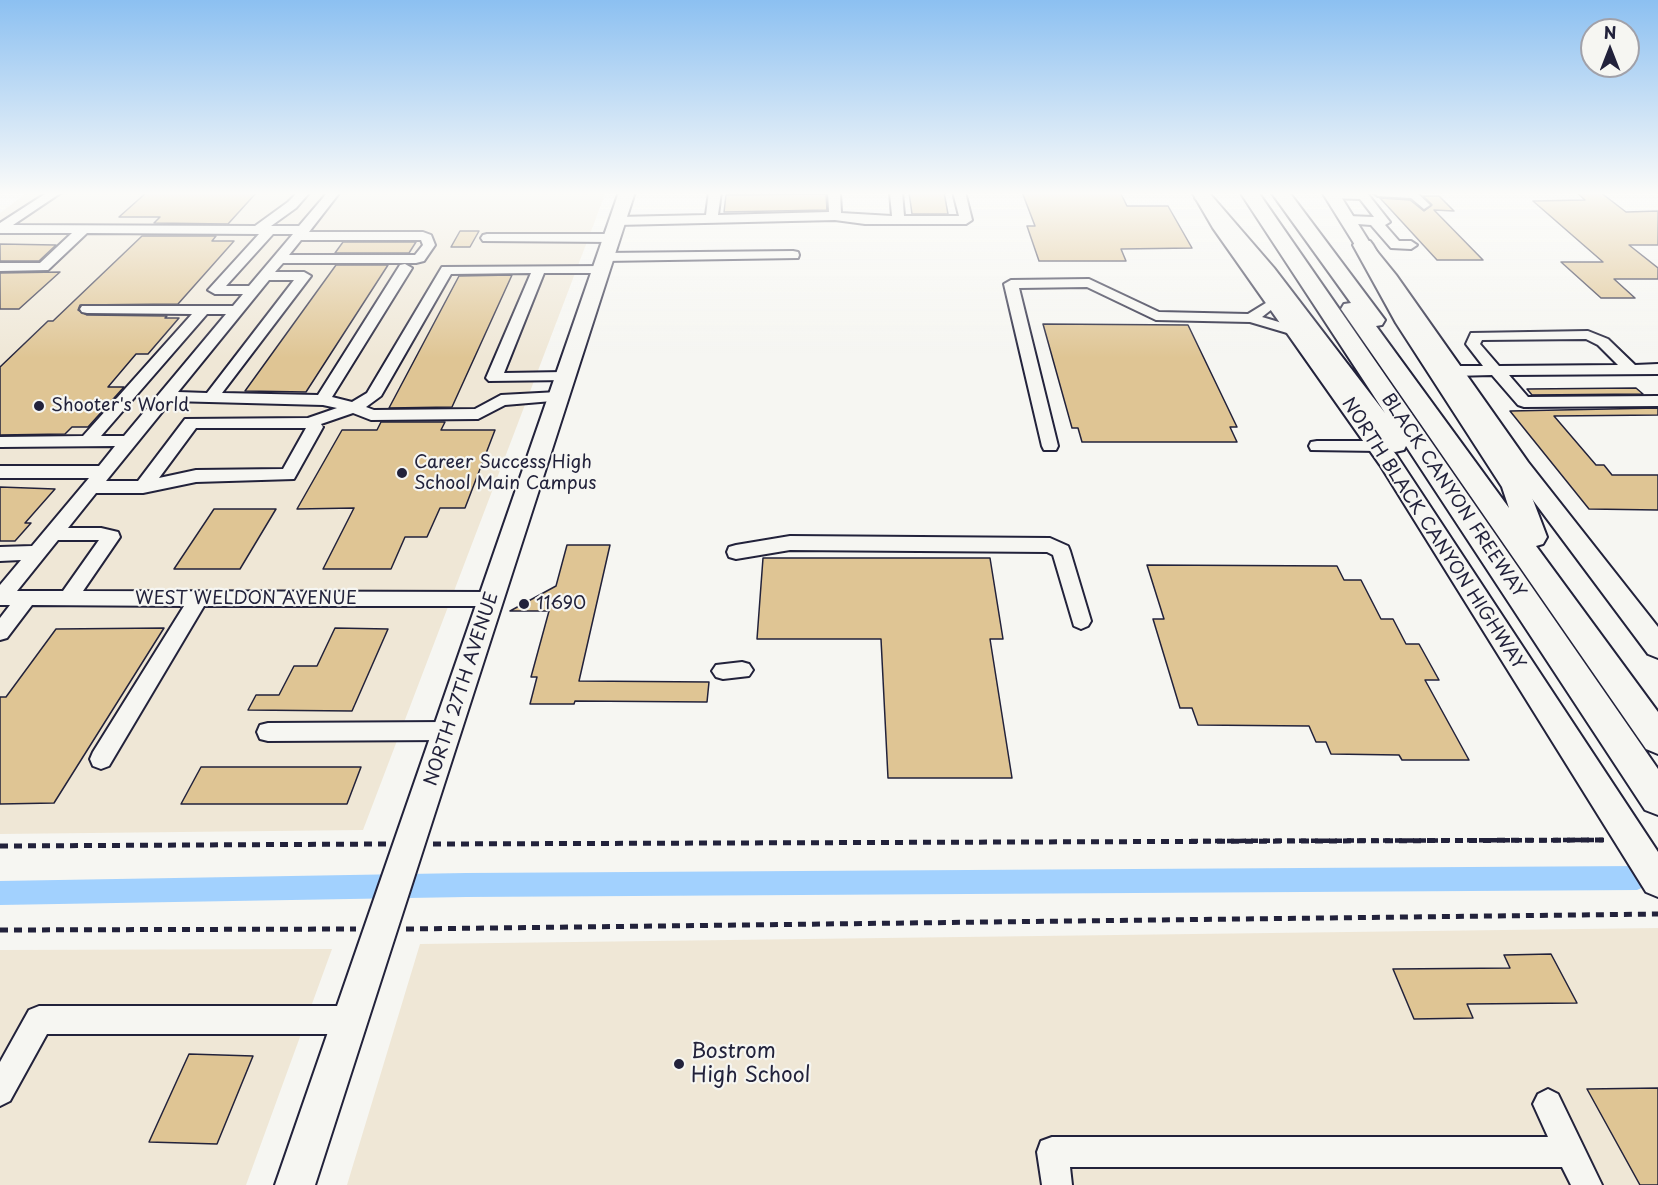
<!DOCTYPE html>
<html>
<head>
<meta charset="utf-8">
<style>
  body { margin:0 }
  #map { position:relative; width:1658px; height:1185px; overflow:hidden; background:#f6f6f2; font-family:"Playpen Sans",sans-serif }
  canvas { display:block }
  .north { position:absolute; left:1580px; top:18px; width:60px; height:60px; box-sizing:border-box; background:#f6f6f2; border:2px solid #a1a1a9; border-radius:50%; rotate:0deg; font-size:16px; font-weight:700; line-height:24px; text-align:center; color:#22223b }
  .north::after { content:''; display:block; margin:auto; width:21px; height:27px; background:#22223b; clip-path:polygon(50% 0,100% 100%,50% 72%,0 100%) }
</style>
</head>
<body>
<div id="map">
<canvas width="1658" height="1185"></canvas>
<div class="north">N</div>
</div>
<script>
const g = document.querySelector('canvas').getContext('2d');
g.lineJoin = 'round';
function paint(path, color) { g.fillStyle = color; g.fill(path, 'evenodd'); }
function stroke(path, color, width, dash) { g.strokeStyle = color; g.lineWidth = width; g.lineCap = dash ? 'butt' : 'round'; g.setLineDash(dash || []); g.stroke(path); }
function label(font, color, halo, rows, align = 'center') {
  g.font = font + ' "Playpen Sans",sans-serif'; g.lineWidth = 4.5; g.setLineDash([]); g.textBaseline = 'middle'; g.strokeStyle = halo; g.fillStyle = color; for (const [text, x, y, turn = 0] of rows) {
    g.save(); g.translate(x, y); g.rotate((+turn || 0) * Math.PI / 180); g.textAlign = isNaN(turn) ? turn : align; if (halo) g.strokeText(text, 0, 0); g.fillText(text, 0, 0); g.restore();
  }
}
paint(new Path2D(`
  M28 192H606L363 830 0 834V213Z
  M1658 928V1185H347L420 944Z
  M332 949 246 1185H0V950Z`), '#efe7d6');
paint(new Path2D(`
  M1637 866 1646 870 1650 878 1646 886 1637 890 466 897 0 905V881L466 873Z`), '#a2d1fe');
const building = new Path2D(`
  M147 192H257L228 224 154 223 160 217H119Z
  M909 192H944L948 214H912Z
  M1022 192H1120L1127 206H1168L1192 248 1121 249 1126 261H1039L1027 226H1035Z
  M1576 192H1600L1626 212 1658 211V245H1629L1658 268V279H1614L1635 298H1601L1561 262H1603L1533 201 1585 200Z
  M826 194 827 210 724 212 726 195Z
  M1423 196H1439L1454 211 1434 210 1483 260H1437L1380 198 1410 200 1424 211 1432 205Z
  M460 231H479L470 247H451Z
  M142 236H216L212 241H234L178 304 80 305 78 310 87 315 167 316 165 318H179L148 354H136L108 387H124L88 427H72L65 434 0 435V367L48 321H53Z
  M343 242H416L409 253H335Z
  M0 244 56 245 39 261H0Z
  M336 265H388L306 392 245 391Z
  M60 272 19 309H0V273Z
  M512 275 452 407 389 408 459 276Z
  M1043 324 1188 325 1237 427H1230L1237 442H1082L1078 428H1072Z
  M1636 388 1643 394 1532 395 1527 389Z
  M1658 408V415L1554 416 1596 465H1604L1612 475H1658V510L1589 509 1510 411Z
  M381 422H445L441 430H495L465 508H440L427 537H405L391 569H323L354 508 297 509 342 430H377Z
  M0 487 55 489 25 523H31L15 541H0Z
  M214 509H276L240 569H174Z
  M567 545H610L579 681 709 682 707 702 575 701 574 704H530L537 677H531L549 611H510L556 586Z
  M763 558H990L1003 639H990L1012 778H888L881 639H757Z
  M1147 565 1337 566 1344 580H1361L1381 619H1393L1406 644H1419L1439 680H1425L1469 760H1402L1399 755 1331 754 1326 742H1316L1309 726 1198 725 1192 708H1180L1153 619H1164Z
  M164 628 54 803 0 804V697H6L56 629Z
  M335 628 388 629 352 711 248 710 256 695H279L294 666H317Z
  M201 767H361L347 804H181Z
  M1551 954 1577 1003 1467 1004 1473 1018 1414 1019 1393 969 1510 968 1504 955Z
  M189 1054 253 1056 217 1144 149 1142Z
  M1658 1088V1185H1640L1587 1089Z`);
paint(building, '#dfc594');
stroke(building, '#22223b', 1.5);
const minor = new Path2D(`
  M48 192H62L13 225 255 226 288 202 298 192H310L296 208 271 226H299L328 192H340L309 232H423L431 235 435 245 424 261 416 263H283L275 272H304L311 276 222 393 318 395 400 265 405 264 412 268 332 397 352 402 367 393 442 267 605 266 607 269 605 272 600 273H544L504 373 564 372 572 377 569 380 489 381 486 378 531 273 451 274 381 396 366 407 374 410 475 409 501 395 558 392 566 397 564 400 505 405 478 419 371 420 353 413 321 424 323 427 294 479 196 482 143 493H96L68 528H101L118 532 120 537 83 591 491 592 498 594 501 599 498 604 491 606H204L109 766 101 769 93 766 90 759 93 752 184 606 32 605 7 638 0 640V618L10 605H0V585L21 560 0 561V547L32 546 89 478H0V466H99L115 446 0 447V437L83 436 192 314 87 313 82 312 80 309 82 306H233L243 294H215L208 290 259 234 87 233 48 270 0 271V263H40L72 233H0V223ZM273 234H293L249 286H226ZM301 240H421L423 245 415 255H289ZM269 280H294L207 393 178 392ZM207 314H226L124 436H101ZM171 401 323 405 337 408 308 418 185 419 138 481H106ZM196 428H306L283 469 196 470 159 478ZM58 540H99L63 591H17Z
  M709 192H721L718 215 829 212 828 192H840L841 213 892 216 890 192H902L904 216H959L953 192H965L972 220 966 224H865L835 220 617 225 611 221 617 217 706 215Z
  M1330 192 1367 193 1390 222 1385 225 1399 241H1411L1417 245 1411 249 1391 248 1371 225 1344 223 1342 220 1348 216 1374 217 1360 199 1328 198 1326 195Z
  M1372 192H1416L1430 205 1424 209 1411 198 1378 196Z
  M487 234H611L617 238 611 242 483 241 481 238 483 235Z
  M793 251 798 252 799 255 798 258 604 261 597 257 604 253Z
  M1089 279 1159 312 1248 314 1274 298 1281 302 1262 317 1299 328 1301 331 1294 335 1250 322 1156 320 1087 287 1019 288 1058 446 1056 450H1044L1042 446 1004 284 1011 280Z
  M1588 331 1608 339 1635 365 1658 364V374L1509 375 1528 397 1658 396V406L1524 407 1518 405 1492 375 1453 376 1445 371 1453 366H1483L1466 344 1471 333ZM1586 339 1598 345 1618 365 1499 366 1480 344 1482 340Z
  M1317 441H1378L1384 442 1386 446 1384 450 1378 451 1311 450 1309 446 1311 442Z
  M790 536 1050 538 1068 546 1070 551 1091 621 1088 626 1081 629 1074 626 1053 555 1047 552 790 550 736 559 729 557 727 552 729 547 736 545Z
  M742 662 749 664 753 670 749 676 723 679 716 677 712 671 716 665Z
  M447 722 455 724 458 731 455 738 447 740 268 741 260 739 257 732 260 725 268 723Z
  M39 1006H351L361 1010 365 1020 361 1030 351 1034H47L10 1101 0 1106V1062L29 1010Z
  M1548 1089 1558 1094 1602 1185H1571L1562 1167H1070L1072 1185H1042L1037 1152 1041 1141 1052 1137H1548L1533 1104 1538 1094Z`);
const major = new Path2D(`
  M619 192H635L315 1185H275Z
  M1192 192H1208L1228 227 1397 456 1658 852V897L1646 892 1380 465 1213 228Z
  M1322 192H1338L1370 243 1396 275 1528 462 1658 627V658L1648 654 1512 472 1383 282 1355 245Z`);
const highway = new Path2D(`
  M1240 192H1258L1658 769V815L1645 810 1406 446 1404 450 1395 452 1386 450 1260 276 1195 198 1198 194H1210L1274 268 1385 413Z
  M1271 192H1289L1385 320 1382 325 1376 326 1509 508 1502 487 1396 323 1353 245 1356 241H1370L1373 245 1418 323 1528 487 1547 537 1543 544 1536 546 1658 712V754L1646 749 1341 309 1344 304 1351 303Z`);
stroke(minor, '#22223b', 4);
stroke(major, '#22223b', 4);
stroke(highway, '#22223b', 4);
stroke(new Path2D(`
  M1191 841 1604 840`), '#22223b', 4.5, [7, 5]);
stroke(new Path2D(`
  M433 844 1604 840
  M0 846 386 844
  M406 929 1658 914
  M0 930 356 929`), '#22223b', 5, [8, 6]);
paint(minor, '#f6f6f2');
paint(major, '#f6f6f2');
paint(highway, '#f6f6f2');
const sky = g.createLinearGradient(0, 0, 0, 358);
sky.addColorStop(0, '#8cc0f1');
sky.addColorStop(0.54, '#fbfbf9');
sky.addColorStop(1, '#fbfbf900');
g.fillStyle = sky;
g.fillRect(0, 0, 1658, 358);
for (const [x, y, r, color] of [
  [39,406,6,"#22223b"],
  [402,473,6,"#22223b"],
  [524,604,6,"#22223b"],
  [679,1064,6,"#22223b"]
]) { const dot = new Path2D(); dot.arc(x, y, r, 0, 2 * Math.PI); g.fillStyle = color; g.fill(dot); stroke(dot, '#f6f6f2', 2); }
label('18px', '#22223b', '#f6f6f2', [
  ["Shooter's World",51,406],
  ["Career Success High",414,463],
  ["School Main Campus",414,484],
  ["11690",536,604]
], 'left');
label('18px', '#22223b', '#f6f6f2', [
  ["BLACK CANYON FREEWAY",1453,496,56],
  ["NORTH BLACK CANYON HIGHWAY",1433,534,57],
  ["WEST WELDON AVENUE",246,599],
  ["NORTH 27TH AVENUE",462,689,-72]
]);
label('21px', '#22223b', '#f6f6f2', [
  ["Bostrom",691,1052],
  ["High School",691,1076]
], 'left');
</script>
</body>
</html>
